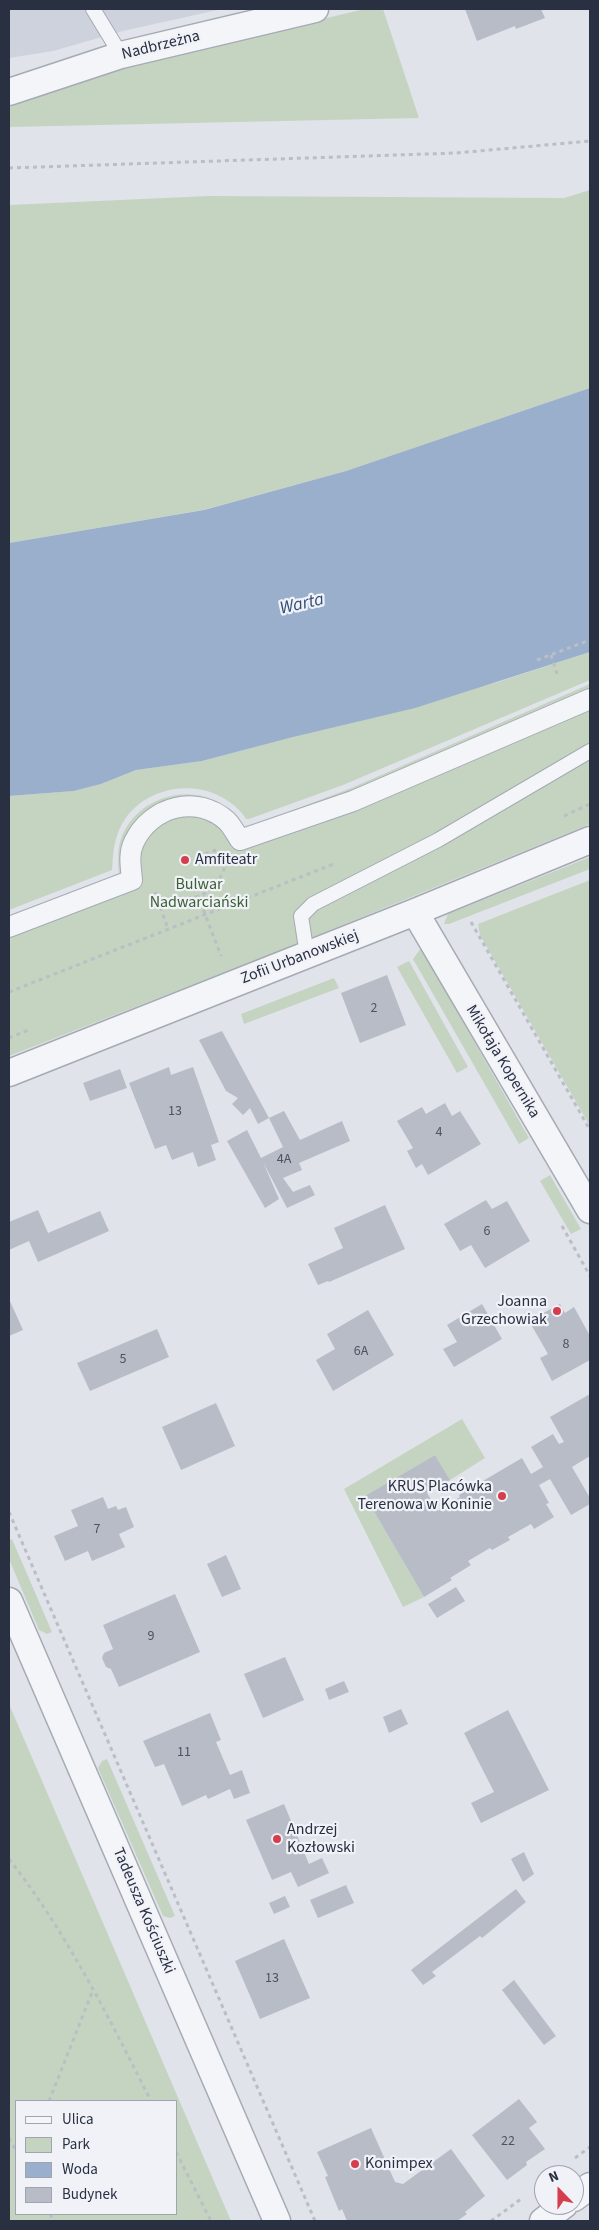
<!DOCTYPE html>
<html>
<head>
<meta charset="utf-8">
<style>
  body { margin:0 }
  #map { position:relative; width:599px; height:2230px; overflow:hidden; background:#e0e3ea; font-family:"Source Sans 3",sans-serif }
  canvas { display:block }
  .frame { position:absolute; inset:0; border:10px solid #283042; pointer-events:none }
  .legend { position:absolute; left:15px; top:2100px; width:162px; height:115px; box-sizing:border-box; background:#f0f2f7; border:1px solid #a0a4af; margin:0; padding:6px 9px; list-style:none; font-size:15px; color:#283042 }
  .legend li { display:flex; align-items:center; gap:10px; height:25px }
  .legend b { width:25px; border:1px solid #a0a4af }
  .north { position:absolute; left:534px; top:2165px; width:50px; height:50px; box-sizing:border-box; background:#f0f2f7; border:1px solid #a0a4af; border-radius:50%; rotate:338deg; font-size:14px; font-weight:700; line-height:20px; text-align:center; color:#283042 }
  .north::after { content:''; display:block; margin:auto; width:18px; height:22px; background:#d53f4d; clip-path:polygon(50% 0,100% 100%,50% 72%,0 100%) }
</style>
</head>
<body>
<div id="map">
<canvas width="599" height="2230"></canvas>
<div class="frame"></div>
<ul class="legend">
<li><b style="height:6px;background:#f3f5f8"></b>Ulica</li>
<li><b style="height:14px;background:#c5d4c1"></b>Park</li>
<li><b style="height:14px;background:#99afcc"></b>Woda</li>
<li><b style="height:14px;background:#b7bcc7"></b>Budynek</li>
</ul>
<div class="north">N</div>
</div>
<script>
const g = document.querySelector('canvas').getContext('2d');
g.lineJoin = 'round';
function paint(path, color) { g.fillStyle = color; g.fill(path, 'evenodd'); }
function stroke(path, color, width, dash) { g.strokeStyle = color; g.lineWidth = width; g.lineCap = dash ? 'butt' : 'round'; g.setLineDash(dash || []); g.stroke(path); }
function label(font, color, halo, rows, align = 'center') {
  g.font = font + ' "Source Sans 3",sans-serif'; g.lineWidth = 4.5; g.setLineDash([]); g.textBaseline = 'middle'; g.strokeStyle = halo; g.fillStyle = color; for (const [text, x, y, turn = 0] of rows) {
    g.save(); g.translate(x, y); g.rotate((+turn || 0) * Math.PI / 180); g.textAlign = isNaN(turn) ? turn : align; if (halo) g.strokeText(text, 0, 0); g.fillText(text, 0, 0); g.restore();
  }
}
paint(new Path2D(`
  M9 9H222L123 31 53 51 9 58Z`), '#ced2dc');
paint(new Path2D(`
  M364 9H383L419 118 9 127V107L118 69Z
  M590 190V388L346 471 203 510 9 543V205L209 196 564 198Z
  M590 652V680L343 785 249 819H246C238 806 224 797 210 792 174 780 129 797 117 836 113 847 113 859 112 870L9 910V796L74 791 101 784 136 770 202 761 498 682Z
  M590 684V824L279 951 9 1056V917L119 874C118 861 117 849 122 836 135 804 173 787 206 797 222 802 234 816 245 828L349 789Z
  M590 857V869L449 924H444L448 914Z
  M590 880V1126L480 935 478 924Z
  M421 948 529 1138 519 1144 413 959Z
  M409 961 468 1067 457 1073 397 967Z
  M334 978 339 988 244 1024 241 1014Z
  M550 1175 581 1229 571 1234 540 1181Z
  M462 1419 485 1458 450 1480 435 1455 365 1496 424 1597 403 1607 344 1489Z
  M12 1539 52 1632 47 1634 39 1630 9 1559V1540Z
  M9 1704 231 2221H9ZM16 2101H176V2214H16Z
  M107 1759 175 1916 170 1918 163 1916 98 1768 102 1761Z`), '#c5d4c1');
paint(new Path2D(`
  M590 388V652L415 708 293 737 202 761 136 770 101 784 74 791 9 796V543L204 510 346 471Z`), '#99afcc');
paint(new Path2D(`
  M465 9H541L545 18 516 29 515 26 477 41Z
  M387 975 406 1025 360 1043 341 993Z
  M222 1031 269 1118 258 1124 250 1108 243 1115 232 1104 238 1098 226 1091 199 1040Z
  M169 1067 171 1075 193 1067 219 1142 211 1145 216 1160 198 1167 193 1152 172 1160 166 1145 155 1149 129 1083Z
  M120 1069 127 1088 90 1101 83 1083Z
  M445 1103 452 1116 460 1111 481 1144 428 1175 422 1164 416 1168 407 1151 413 1148 397 1121 422 1107 426 1114Z
  M284 1111 300 1140 342 1121 350 1141 299 1163 302 1170 283 1178 293 1192 310 1185 315 1195 287 1208 263 1162 279 1199 265 1208 227 1141 247 1130 261 1158 283 1147 269 1118Z
  M486 1200 492 1209 507 1201 530 1241 485 1268 471 1245 460 1251 444 1224Z
  M385 1205 405 1249 329 1282 328 1281 318 1285 308 1264 343 1248 334 1228Z
  M38 1210 48 1233 100 1211 109 1231 38 1262 29 1241 9 1250V1222Z
  M9 1299 23 1330 9 1336Z
  M482 1304 502 1339 454 1367 443 1349 457 1342 447 1325Z
  M560 1304 565 1313 574 1307 590 1336V1360L552 1381 540 1358 548 1354 529 1321Z
  M368 1310 394 1355 333 1391 316 1360 335 1349 327 1334Z
  M157 1329 169 1357 90 1391 77 1363Z
  M590 1394V1456L572 1467 590 1498V1504L571 1515 550 1479 539 1485 549 1503 546 1504 554 1517 534 1529 531 1524 508 1537 510 1540 492 1550 490 1548 468 1561 471 1565 450 1578 452 1580 424 1597 365 1496 435 1455 450 1480 427 1493 438 1511 460 1497 459 1495 522 1458 531 1474 543 1467 531 1447 553 1434 559 1444 564 1442 550 1417Z
  M216 1403 235 1446 181 1470 162 1427Z
  M103 1497 108 1509 116 1506 118 1510 126 1507 134 1527 119 1534 125 1547 92 1561 88 1551 65 1561 54 1536 78 1526 71 1510Z
  M226 1555 241 1589 222 1597 207 1564Z
  M456 1587 465 1601 437 1618 428 1604Z
  M175 1594 200 1652 119 1687 111 1669 106 1667 102 1658 104 1653 113 1649 103 1625Z
  M285 1657 304 1700 263 1718 244 1674Z
  M344 1681 349 1692 329 1700 325 1689Z
  M401 1709 408 1724 389 1733 383 1717Z
  M508 1710 549 1790 481 1823 471 1803 494 1792 464 1733Z
  M210 1713 221 1740 216 1742 230 1775 242 1770 250 1793 234 1799 230 1789 208 1799 206 1795 182 1806 164 1764 155 1767 143 1741Z
  M284 1804 309 1864 322 1858 329 1873 298 1887 291 1872 272 1880 246 1820Z
  M524 1852 534 1874 523 1882 511 1859Z
  M346 1885 354 1903 318 1918 310 1900Z
  M516 1889 526 1902 482 1938 480 1936 432 1972 436 1976 423 1985 411 1970Z
  M285 1896 290 1907 274 1914 269 1903Z
  M284 1939 310 1998 260 2019 235 1961Z
  M514 1980 556 2036 544 2045 502 1990Z
  M519 2099 537 2122 529 2128 545 2149 526 2162 527 2165 507 2180 472 2135Z
  M371 2128 395 2182 403 2184 451 2149 485 2196 465 2212 467 2214 457 2221H347L342 2209 339 2211 325 2177 328 2176 317 2152Z`), '#b7bcc7');
const service = new Path2D(`
  M93 9 121 55
  M307 955 301 916 313 904 438 840 590 751`);
const pedestrian = new Path2D(`
  M9 927 132 880C131 867 128 854 134 842 151 806 197 794 227 821 232 826 236 834 240 840L353 801 590 699`);
const minor = new Path2D(`
  M9 92 121 55 315 9
  M415 912 590 1210
  M9 1073 415 912 590 840
  M9 1601 277 2221
  M574 2198 590 2186
  M543 2221 564 2205`);
stroke(service, '#a5aab4', 16);
stroke(pedestrian, '#a5aab4', 22);
stroke(minor, '#a5aab4', 29);
stroke(new Path2D(`
  M9 168 456 153 590 141
  M551 655 557 674
  M537 660 590 640
  M564 816 590 804
  M205 854 216 850
  M192 880 221 956
  M155 892 168 929
  M171 897C199 903 218 891 226 863
  M471 922 590 1130
  M9 992 336 863
  M9 1038 31 1029
  M562 1226 590 1276
  M9 1512 315 2221
  M9 1859C67 1933 109 2018 151 2101
  M49 2101 93 1990
  M9 2138 16 2151
  M176 2152 211 2221
  M575 2158 590 2147
  M50 2214 54 2221
  M491 2221 521 2199`), '#babec5', 3, [4, 4]);
stroke(service, '#f3f5f8', 14);
stroke(pedestrian, '#f3f5f8', 20);
stroke(minor, '#f3f5f8', 26);
for (const [x, y, r, color] of [
  [185,860,5,"#d53f4d"],
  [557,1311,5,"#d53f4d"],
  [502,1496,5,"#d53f4d"],
  [277,1839,5,"#d53f4d"],
  [355,2164,5,"#d53f4d"]
]) { const dot = new Path2D(); dot.arc(x, y, r, 0, 2 * Math.PI); g.fillStyle = color; g.fill(dot); stroke(dot, '#f0f2f7', 2); }
label('14px', '#4c5363', null, [
  ["2",374,1009],
  ["13",175,1112],
  ["4",439,1133],
  ["4A",284,1160],
  ["6",487,1232],
  ["8",566,1345],
  ["6A",361,1352],
  ["5",123,1360],
  ["7",97,1530],
  ["9",151,1637],
  ["11",184,1753],
  ["13",272,1979],
  ["22",508,2142]
]);
label('16px', '#283042', '#f0f2f7', [
  ["Nadbrzeżna",161,46,-14],
  ["Zofii Urbanowskiej",300,958,-21],
  ["Mikołaja Kopernika",502,1062,59],
  ["Tadeusza Kościuszki",143,1911,67]
]);
label('16px', '#283042', '#f0f2f7', [
  ["Amfiteatr",195,860],
  ["Joanna",547,1302,"right"],
  ["Grzechowiak",547,1320,"right"],
  ["KRUS Placówka",492,1487,"right"],
  ["Terenowa w Koninie",492,1505,"right"],
  ["Andrzej",287,1830],
  ["Kozłowski",287,1848],
  ["Konimpex",365,2164]
], 'left');
label('16px', '#3a5f34', '#f0f2f7', [
  ["Bulwar",199,885],
  ["Nadwarciański",199,903]
]);
label('italic 18px', '#304c78', '#f0f2f7', [
  ["Warta",302,605,-13]
]);
</script>
</body>
</html>
